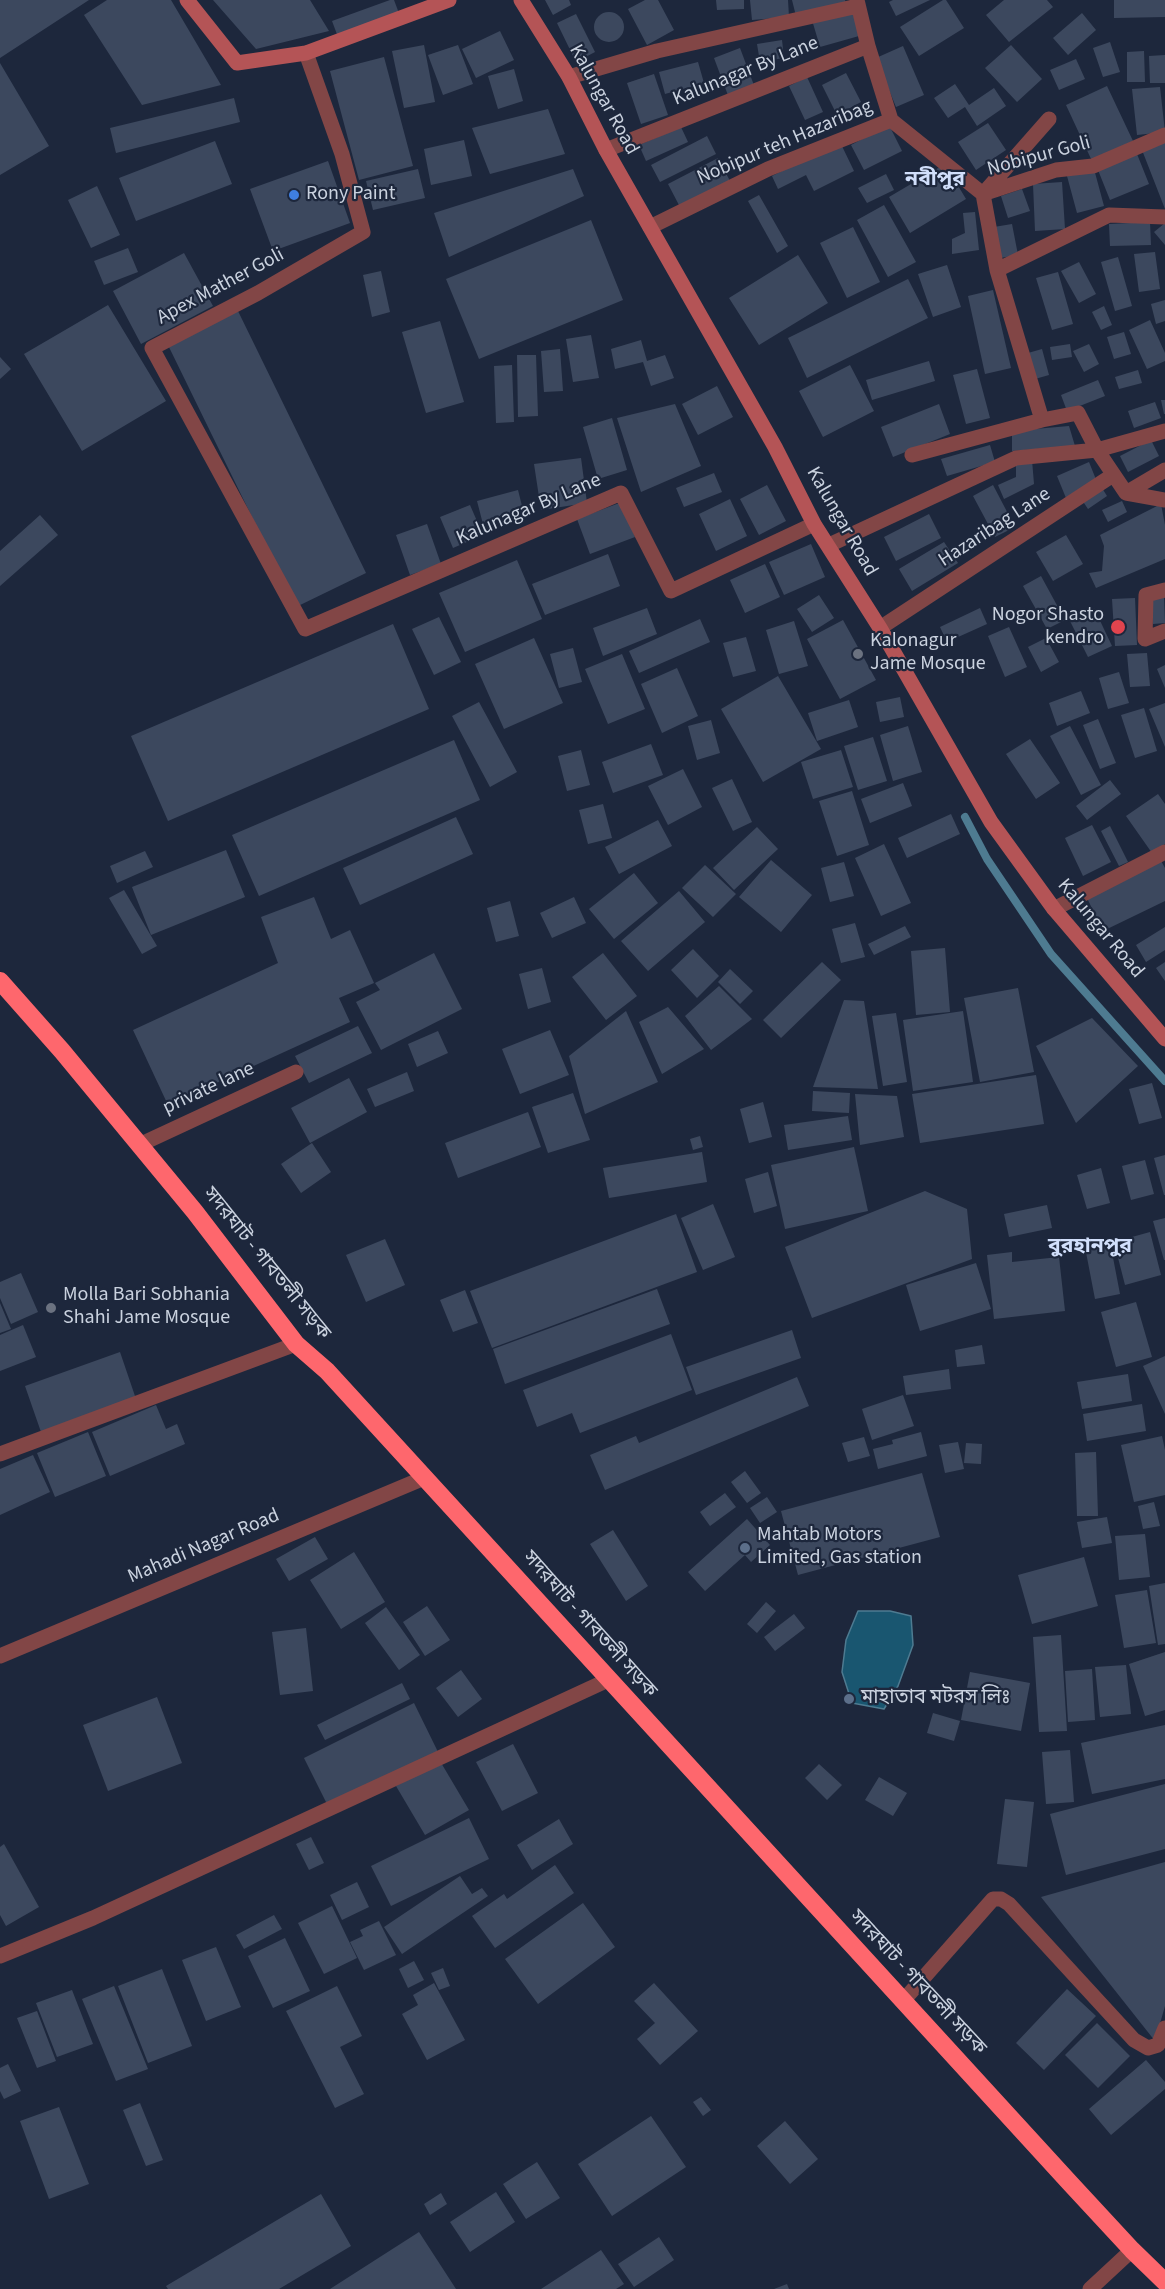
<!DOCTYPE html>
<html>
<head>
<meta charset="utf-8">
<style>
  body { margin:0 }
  canvas { display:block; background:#1d273c }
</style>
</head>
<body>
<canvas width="1165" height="2289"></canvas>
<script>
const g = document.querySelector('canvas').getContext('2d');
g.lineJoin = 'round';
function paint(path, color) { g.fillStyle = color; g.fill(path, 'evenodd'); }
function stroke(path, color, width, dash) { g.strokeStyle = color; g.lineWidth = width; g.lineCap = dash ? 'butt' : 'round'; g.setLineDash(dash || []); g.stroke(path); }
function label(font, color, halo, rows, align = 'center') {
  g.font = font + ' "Source Sans 3","Noto Sans Bengali",sans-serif'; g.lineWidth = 4.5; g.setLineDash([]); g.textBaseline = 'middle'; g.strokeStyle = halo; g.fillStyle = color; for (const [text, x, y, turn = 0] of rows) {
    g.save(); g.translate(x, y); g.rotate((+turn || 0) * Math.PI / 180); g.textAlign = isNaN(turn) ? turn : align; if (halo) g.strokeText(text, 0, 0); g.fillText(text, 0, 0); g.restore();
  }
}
const water = new Path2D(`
  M858 1611H890L911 1616 913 1645 898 1686 884 1709 852 1703 842 1672 846 1640Z`);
paint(water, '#195670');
stroke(water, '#4e7b91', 1.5);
stroke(new Path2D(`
  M965 817 987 859 1051 954 1165 1081`), '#4e7b91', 8);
paint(new Path2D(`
  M0 0H89L0 58Z
  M107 0H171L221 85 142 105 84 15Z
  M213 0H310L329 31 256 49Z
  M390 0H394L400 16 338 37 332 21Z
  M545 0H569L571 5 553 15Z
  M645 0H658L674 30 647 45 628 9Z
  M716 0H744V9L717 10Z
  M750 0H788L789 17 752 20Z
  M792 0H845L846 3 796 16Z
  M893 0H930L896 16 889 2Z
  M943 0H946L964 28 919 56 900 27Z
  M1004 0H1047L1053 7 1009 42 986 15Z
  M1114 0H1165V17L1114 18Z
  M852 9 859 36 820 47 812 20Z
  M594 27a15 15 0 1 1 30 0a15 15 0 1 1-30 0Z
  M1082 13 1096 30 1068 55 1053 38Z
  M576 14 595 52 576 62 557 23Z
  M500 31 514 60 476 78 462 49Z
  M782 40 784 58 760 62 757 44Z
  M1110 42 1120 72 1103 77 1093 48Z
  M424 45 435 102 404 108 392 51Z
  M458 45 473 84 443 95 428 55Z
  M1011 45 1042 79 1017 102 985 68Z
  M903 46 924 95 896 107 876 58Z
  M740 48 755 88 729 98 714 58Z
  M1144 51 1145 82H1127V52Z
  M1165 55V83H1150L1149 56Z
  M384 57 413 166 359 180 330 71Z
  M1076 59 1085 79 1059 90 1050 70Z
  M698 62 704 83 665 94 659 72Z
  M0 63 49 146 0 175Z
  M514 69 523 101 498 109 488 76Z
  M846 73 861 102 837 115 822 85Z
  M654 74 668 115 641 124 627 83Z
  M807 77 823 112 805 120 789 86Z
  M955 84 969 105 994 88 1006 106 977 126 965 107 948 118 934 98Z
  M1107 86 1133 141 1092 161 1066 105Z
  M1160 87 1165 132 1137 135 1132 89Z
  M234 98 240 122 116 153 110 128Z
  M548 109 565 154 490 174 472 128Z
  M988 123 1006 150 976 170 958 142Z
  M889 125 902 151 864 170 851 145Z
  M681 127 688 142 646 161 639 145Z
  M707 136 716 154 660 182 651 165Z
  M464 140 472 176 431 185 424 149Z
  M215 141 232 184 136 221 119 178Z
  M1165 141V209L1142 150Z
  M840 142 854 171 814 191 806 175 778 189 772 176Z
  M1137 154 1149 184 1110 200 1098 170Z
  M718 158 730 181 680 207 668 184Z
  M328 161 350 223 273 251 250 189Z
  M945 164 966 199 910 233 889 197Z
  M418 169 425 198 373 210 366 181Z
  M573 169 584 196 449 257 434 213Z
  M1094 169 1104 206 1077 213 1067 176Z
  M886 174 894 190 867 203 858 188Z
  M1062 182 1065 229 1035 231 1033 184Z
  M97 186 120 235 91 248 68 200Z
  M1022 189 1030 211 1008 218 1001 196Z
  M759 195 788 246 777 253 748 201Z
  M884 205 916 262 888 277 857 220Z
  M975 212 979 250 952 254V239L965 233 963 213Z
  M591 220 623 300 479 359 446 279Z
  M1150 222 1151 245 1110 246 1109 224Z
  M1165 223V245L1154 232Z
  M1012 224 1018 255 1000 258 994 227Z
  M853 227 880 282 847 298 820 243Z
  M128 248 138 272 104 285 94 261Z
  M1155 252 1160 289 1139 292 1134 254Z
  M184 253 213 306 141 344 113 291Z
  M798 255 828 303 759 345 729 298Z
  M1118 257 1132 306 1115 311 1101 262Z
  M1079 262 1096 294 1079 303 1061 271Z
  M947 265 961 307 933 317 918 274Z
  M381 271 390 312 372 317 363 275Z
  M1058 272 1073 324 1052 330 1036 278Z
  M908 279 928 318 807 378 788 338Z
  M993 290 1011 368 985 374 968 296Z
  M1165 300V321L1156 324 1151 304Z
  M108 305 166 401 82 451 24 354Z
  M1104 306 1112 325 1101 330 1092 312Z
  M237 309 366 573 296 607 167 343Z
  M1150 320 1165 353V361L1147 369 1129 330Z
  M440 321 464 402 426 413 402 332Z
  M1124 332 1131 354 1114 359 1107 337Z
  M591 335 599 378 573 382 566 339Z
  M641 340 647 361 665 355 674 378 651 386 643 362 615 369 611 349Z
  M1070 344 1072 357 1052 360 1050 347Z
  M1089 344 1099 364 1084 372 1073 351Z
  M560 349 563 391 544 392 541 351Z
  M1042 349 1049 375 1035 379 1028 353Z
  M517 355H536L538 416 518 417Z
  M0 357 11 369 0 379Z
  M929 361 935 381 872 400 866 380Z
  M512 365 514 422 496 423 494 366Z
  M850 365 874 411 823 437 799 391Z
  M977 369 990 418 966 424 953 375Z
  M1138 370 1142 383 1119 389 1115 377Z
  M1098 380 1105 396 1067 411 1061 395Z
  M717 386 733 417 698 435 682 404Z
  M1161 400H1165V414H1164Z
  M1155 402 1161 418 1134 428 1128 411Z
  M675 404 701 466 641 492 617 418Z
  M939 404 950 434 893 457 881 427Z
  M612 418 627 470 598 479 583 427Z
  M1069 426 1075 446 1012 451V431Z
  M1151 440 1159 456 1128 472 1120 456Z
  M990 445 995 462 947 476 941 459Z
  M581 458 587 503 541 510 534 464Z
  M1016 459 1032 460 1034 484 1004 499 998 485 1016 477Z
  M1089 462 1097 482 1066 498 1057 476Z
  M714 473 722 492 684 507 676 488Z
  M767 485 786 521 759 535 740 499Z
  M993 485 1015 527 995 537 973 496Z
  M1102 488 1107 496 1088 509 1082 500Z
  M518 490 525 518 484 528 477 501Z
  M730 499 747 536 716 551 699 514Z
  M1122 501 1127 512 1108 522 1102 510Z
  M622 502 635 537 590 554 577 519Z
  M1161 504 1165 525V559L1096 588 1089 573 1102 571 1104 546 1100 535Z
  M470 505 483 535 453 548 440 517Z
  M929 514 941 538 896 561 884 537Z
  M40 515 58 535 0 586V551Z
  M427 524 441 564 410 575 396 535Z
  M1066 535 1083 564 1053 581 1036 552Z
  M944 542 958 563 912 591 899 569Z
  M811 544 825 577 784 595 769 562Z
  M608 554 620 586 545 615 532 584Z
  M517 560 542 619 465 652 439 593Z
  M765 564 780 597 745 613 730 580Z
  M1041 576 1065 620 1047 629 1023 586Z
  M819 595 834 618 812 632 797 609Z
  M1164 597 1165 623 1153 624 1151 598Z
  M1135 598 1137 645 1115 646 1112 599Z
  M647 608 657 634 603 656 593 628Z
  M980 608 987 624 947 642 940 627Z
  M1094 608 1112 646 1088 657 1069 619Z
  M439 617 461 662 434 675 412 629Z
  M700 619 710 642 639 673 629 651Z
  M843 620 876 680 840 699 807 639Z
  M794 621 808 666 779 674 766 630Z
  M393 624 429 709 168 821 131 736Z
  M1009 627 1027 667 1005 677 988 636Z
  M746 637 756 671 733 677 723 643Z
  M534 638 563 703 504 729 475 664Z
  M1046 638 1059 662 1041 672 1028 647Z
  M573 648 582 682 559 688 550 654Z
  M1147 653 1150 686 1130 687 1127 654Z
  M622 654 645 709 608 724 585 669Z
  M1165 665V688L1157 669Z
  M677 668 698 716 662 733 641 684Z
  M1119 672 1129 703 1108 709 1099 678Z
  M778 676 821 749 763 782 721 709Z
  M1081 691 1090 713 1057 726 1049 703Z
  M900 697 904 717 880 722 876 702Z
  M849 700 858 727 817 741 808 713Z
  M479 702 517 772 490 787 452 716Z
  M1165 703V747L1149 709Z
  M1144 708 1157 751 1135 758 1121 715Z
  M1098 719 1116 763 1100 769 1083 725Z
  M711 720 720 753 697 760 688 726Z
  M908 726 922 772 893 781 880 735Z
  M1070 726 1101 785 1081 795 1050 736Z
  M873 737 887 781 858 790 844 746Z
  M1030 739 1060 783 1036 799 1006 754Z
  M454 740 480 800 259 896 232 835Z
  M651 744 663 775 613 793 602 762Z
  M581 750 590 785 567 791 558 756Z
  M841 750 853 787 813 799 801 762Z
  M683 769 702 807 668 825 648 786Z
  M732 779 752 822 733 831 712 788Z
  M1110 780 1121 794 1087 820 1076 806Z
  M903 783 912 806 870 823 861 799Z
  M852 791 869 845 837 856 819 801Z
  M1158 794 1165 804V844L1152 853 1126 816Z
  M603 804 612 838 588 844 579 810Z
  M951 814 960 834 907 858 898 838Z
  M456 817 473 854 360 905 343 868Z
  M658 820 672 846 619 874 605 847Z
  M1092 825 1111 862 1083 876 1065 838Z
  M1110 826 1128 862 1119 866 1101 831Z
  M757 827 778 849 734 890 713 868Z
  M884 844 911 903 881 916 855 858Z
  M226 850 245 897 151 935 132 887Z
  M145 851 153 867 117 883 110 866Z
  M1160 859 1165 868V901L1103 931 1086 896Z
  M771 860 812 895 781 932 739 897Z
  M844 862 854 896 830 902 821 868Z
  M705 865 736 894 713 917 682 888Z
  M634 873 658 903 614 939 589 909Z
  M124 890 157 946 142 954 109 898Z
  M679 891 705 922 648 971 621 941Z
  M314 897 331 939 350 930 374 983 339 998 350 1022 168 1105 133 1030 278 963 261 917Z
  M574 897 586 923 552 938 540 913Z
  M510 901 519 936 496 942 487 908Z
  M855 923 865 957 841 963 832 929Z
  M905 926 911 937 874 955 868 944Z
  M1165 927V950L1146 962 1136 945Z
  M945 948 950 1012 916 1015 911 951Z
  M693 949 719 976 697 998 671 970Z
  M434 953 462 1009 381 1050 356 1002 380 990 375 983Z
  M603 953 637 996 606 1020 572 977Z
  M822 962 841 980 781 1038 763 1020Z
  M1165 962V981L1156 968Z
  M542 968 551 1002 528 1009 519 974Z
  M730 969 753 991 740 1004 718 982Z
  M719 986 752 1019 711 1050 685 1016Z
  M1018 988 1034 1072 980 1082 964 998Z
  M844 1000 864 1001 878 1089 813 1087Z
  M668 1007 704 1049 662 1074 639 1022Z
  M626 1011 658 1082 585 1114 569 1056Z
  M963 1011 973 1082 913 1091 903 1020Z
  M896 1013 907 1082 883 1086 872 1016Z
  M1092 1018 1138 1066 1076 1123 1036 1046Z
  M358 1026 372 1053 309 1083 295 1056Z
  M550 1030 569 1075 520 1094 502 1049Z
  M438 1031 448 1053 417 1067 408 1044Z
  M407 1072 414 1091 375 1107 367 1089Z
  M1036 1075 1044 1124 920 1143 912 1094Z
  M349 1078 367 1112 310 1143 291 1108Z
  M1152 1083 1162 1118 1139 1124 1129 1089Z
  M813 1091 850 1093 849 1113 812 1111Z
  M573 1093 590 1140 548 1153 532 1107Z
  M855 1094 897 1096 904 1137 860 1145Z
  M763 1102 772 1137 749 1143 740 1109Z
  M528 1112 541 1147 458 1178 445 1143Z
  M848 1116 852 1140 788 1150 784 1125Z
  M700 1136 703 1147 693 1150 690 1139Z
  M312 1143 331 1172 301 1193 281 1164Z
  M854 1147 868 1211 785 1229 771 1165Z
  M702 1152 707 1182 609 1198 603 1168Z
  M1165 1155V1195H1164L1154 1158Z
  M1145 1160 1154 1194 1131 1200 1122 1166Z
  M1101 1168 1110 1203 1087 1209 1077 1175Z
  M768 1172 777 1206 754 1213 745 1179Z
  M925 1191 967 1209 972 1259 812 1318 785 1247Z
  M713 1204 735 1257 703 1270 681 1218Z
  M1047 1205 1052 1228 1009 1237 1004 1214Z
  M676 1214 697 1272 492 1348 470 1291Z
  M1165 1218V1260H1164L1153 1221Z
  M1150 1232 1161 1275 1125 1285 1114 1242Z
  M385 1239 405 1285 366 1302 346 1255Z
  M1110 1242 1120 1294 1095 1299 1085 1247Z
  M1012 1252V1262L1059 1257 1065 1311 994 1319 987 1255Z
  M976 1263 991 1309 920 1331 906 1285Z
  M21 1273 38 1312 11 1324 0 1298V1282Z
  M657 1289 670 1324 505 1384 493 1349Z
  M465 1290 478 1323 453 1332 440 1300Z
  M1136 1302 1152 1357 1116 1367 1101 1312Z
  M0 1303 11 1329 0 1333Z
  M23 1325 36 1357 0 1371V1335Z
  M792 1330 801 1358 696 1395 686 1367Z
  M671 1334 692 1390 580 1433 572 1413 537 1427 523 1390Z
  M982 1345 985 1364 957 1367 955 1350Z
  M120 1352 136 1399 41 1432 25 1386Z
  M1165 1356V1414L1143 1366Z
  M949 1369 951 1389 906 1395 903 1376Z
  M1128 1374 1132 1401 1082 1409 1077 1382Z
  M797 1377 809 1406 605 1490 590 1455 636 1436 639 1443Z
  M903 1395 914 1426 872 1440 862 1409Z
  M1142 1404 1146 1431 1087 1441 1083 1414Z
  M156 1405 166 1429 177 1424 185 1444 110 1476 92 1432Z
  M88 1432 106 1476 55 1497 37 1453Z
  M921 1432 927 1456 878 1469 873 1449 893 1444 892 1440Z
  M1162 1436 1165 1450V1495L1134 1502 1121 1445Z
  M864 1437 870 1456 848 1462 842 1443Z
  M958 1442 964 1469 945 1473 939 1445Z
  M966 1443 982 1444 981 1464 964 1463Z
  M1096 1452 1098 1516H1077L1075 1453Z
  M33 1455 50 1492 0 1515V1469Z
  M745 1471 761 1493 747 1503 731 1482Z
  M922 1473 940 1537 798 1575 781 1511Z
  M725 1493 736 1507 710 1526 700 1512Z
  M767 1497 777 1512 760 1523 750 1508Z
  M1154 1502 1160 1526 1143 1529 1138 1506Z
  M1107 1517 1112 1543 1082 1548 1077 1522Z
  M747 1519 770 1545 751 1562 745 1555 705 1591 688 1572Z
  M613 1530 648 1586 626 1601 590 1544Z
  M1145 1534 1150 1577 1119 1580 1115 1536Z
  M315 1537 328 1559 289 1581 276 1559Z
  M354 1552 385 1602 341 1629 310 1580Z
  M1084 1557 1098 1606 1032 1624 1018 1575Z
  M1165 1583V1644L1158 1645 1149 1586Z
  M1147 1590 1156 1643 1124 1648 1115 1595Z
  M766 1602 776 1611 757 1633 747 1624Z
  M427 1606 450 1640 425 1656 403 1622Z
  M386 1607 420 1655 399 1670 365 1623Z
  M794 1614 805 1628 775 1651 764 1637Z
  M306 1628 313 1691 280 1695 272 1632Z
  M1061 1635 1067 1731 1039 1732 1033 1637Z
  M1165 1652V1710L1145 1716 1129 1664Z
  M1126 1665 1131 1714 1100 1717 1095 1667Z
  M1092 1669 1095 1720 1068 1722 1065 1671Z
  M461 1670 482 1699 458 1717 436 1688Z
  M970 1672 1030 1683 1021 1731 961 1720Z
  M402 1683 410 1699 325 1740 317 1725Z
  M157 1697 182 1763 108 1791 83 1725Z
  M414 1703 438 1752 328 1806 304 1758Z
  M933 1713 960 1721 954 1741 927 1733Z
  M1165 1725V1779L1092 1794 1081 1743Z
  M513 1744 538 1793 502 1811 476 1762Z
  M1070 1750 1074 1802 1046 1804 1042 1752Z
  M440 1761 469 1810 425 1835 396 1786Z
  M819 1764 842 1785 827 1800 805 1778Z
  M879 1777 907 1793 893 1816 865 1800Z
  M1165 1784V1849L1066 1875 1050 1814Z
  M1005 1799 1034 1802 1027 1867 997 1864Z
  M469 1818 489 1859 391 1906 371 1866Z
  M559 1819 573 1844 532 1870 517 1845Z
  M311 1837 324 1863 309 1870 296 1844Z
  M4 1844 39 1907 6 1926 0 1915V1847Z
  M1165 1862V2006L1155 2041 1041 1897Z
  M555 1865 574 1893 495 1948 472 1916 504 1894 507 1899Z
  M460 1876 472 1894 482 1888 488 1896 402 1954 384 1927Z
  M357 1882 369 1907 342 1920 330 1895Z
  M583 1903 615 1947 538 2004 505 1959Z
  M332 1906 357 1958 324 1974 298 1923Z
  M274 1915 282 1929 244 1949 236 1935Z
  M379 1921 396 1955 364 1970 350 1942 363 1936 360 1930Z
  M285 1938 310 1991 273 2008 248 1956Z
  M216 1947 241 2007 206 2021 182 1960Z
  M414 1961 424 1980 408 1988 399 1969Z
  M443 1968 450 1986 439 1990 431 1973Z
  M162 1969 192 2046 148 2063 118 1986Z
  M434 1983 465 2040 427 2060 402 2014 418 2005 413 1995Z
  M654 1983 698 2031 660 2065 637 2039 655 2023 634 2001Z
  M114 1986 148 2069 116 2081 82 1999Z
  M337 1986 362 2036 340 2047 364 2094 335 2108 286 2011Z
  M1067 1989 1096 2016 1044 2070 1016 2043Z
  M72 1990 93 2044 57 2057 36 2003Z
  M37 2011 56 2061 37 2068 17 2018Z
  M1097 2023 1130 2056 1098 2088 1065 2055Z
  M1146 2060 1165 2082V2089L1111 2135 1089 2109Z
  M8 2064 21 2091 4 2099 0 2091V2068Z
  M701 2097 711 2110 703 2116 693 2102Z
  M140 2103 163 2160 146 2166 123 2110Z
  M59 2107 89 2184 49 2199 20 2121Z
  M651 2116 686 2167 612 2216 578 2164Z
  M785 2121 818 2159 790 2184 757 2146Z
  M537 2162 560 2198 526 2219 503 2184Z
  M496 2192 515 2222 470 2252 450 2222Z
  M441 2193 447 2204 430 2215 424 2204Z
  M321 2194 351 2246 279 2289H168L166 2286Z
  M419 2232 456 2289H330Z
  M659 2237 674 2260 634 2287 618 2264Z
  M601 2250 624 2284 616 2289H541Z
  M787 2284 789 2289H774Z`), '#3c485e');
stroke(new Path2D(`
  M857 0 868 46 891 120
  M306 53 342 154 363 232 258 293 152 348 305 629 621 493 671 591 814 524
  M569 77 657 51 858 6
  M891 120 983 194 997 270 1042 420 1078 413 1097 450 1126 493 1165 500
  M606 150 868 46
  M983 194 1056 170 1093 166 1165 135
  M983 194 1049 119
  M650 227 768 169 891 120
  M997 270 1109 215 1165 217
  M912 455 1042 420
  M1126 493 1165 470
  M829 545 1016 458 1097 450 1165 431
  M1165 590 1146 595 1145 639 1165 631
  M880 628 1113 475
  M1054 909 1165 852
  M139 1145 296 1072
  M0 1454 296 1344
  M0 1656 424 1478
  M0 1956 93 1918 608 1680
  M903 2001 993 1899H1001L1009 1904 1134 2040 1148 2048 1158 2045 1165 2028
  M1090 2289 1132 2250`), '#824646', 15);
stroke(new Path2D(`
  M187 0 237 63 306 53 449 0
  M521 0 569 77 606 150 775 447 814 524 880 628 991 822 1054 909 1165 1039`), '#b45456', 15);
stroke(new Path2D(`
  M0 981 62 1051 195 1212 296 1344 327 1371 1069 2182 1132 2250 1165 2282`), '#fe676d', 18);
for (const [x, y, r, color] of [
  [294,195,6,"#3f7fe0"],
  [1118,627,8,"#e0444e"],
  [858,654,6,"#6b7280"],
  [51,1308,6,"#6b7280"],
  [745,1548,6,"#5c6f8a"],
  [849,1699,6,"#5c6f8a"]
]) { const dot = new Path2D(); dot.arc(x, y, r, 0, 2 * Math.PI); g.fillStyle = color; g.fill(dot); stroke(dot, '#1d273c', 2); }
label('20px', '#cad2df', '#1d273c', [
  ["Kalunagar By Lane",746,72,-22],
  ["Kalungar Road",603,100,61],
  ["Nobipur teh Hazaribag",785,143,-23],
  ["Nobipur Goli",1039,157,-15],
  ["Apex Mather Goli",221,287,-28],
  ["Kalunagar By Lane",529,510,-23],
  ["Kalungar Road",841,522,60],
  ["Hazaribag Lane",995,528,-33],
  ["Kalungar Road",1100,929,50],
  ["private lane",209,1089,-25],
  ["সদরঘাট - গাবতলী সড়ক",266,1264,51],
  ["Mahadi Nagar Road",204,1547,-23],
  ["সদরঘাট - গাবতলী সড়ক",589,1625,48],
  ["সদরঘাট - গাবতলী সড়ক",917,1983,47]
]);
label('20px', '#cad2df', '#1d273c', [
  ["Rony Paint",306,195],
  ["Nogor Shasto",1104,616,"right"],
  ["kendro",1104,639,"right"],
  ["Kalonagur",870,642],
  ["Jame Mosque",870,665],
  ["Molla Bari Sobhania",63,1296],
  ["Shahi Jame Mosque",63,1319],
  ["Mahtab Motors",757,1536],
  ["Limited, Gas station",757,1559],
  ["মাহাতাব মটরস লিঃ",861,1699]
], 'left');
label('bold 21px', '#d1dffb', '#1d273c', [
  ["নবীপুর",935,180],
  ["বুরহানপুর",1090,1247]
]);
</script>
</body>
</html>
